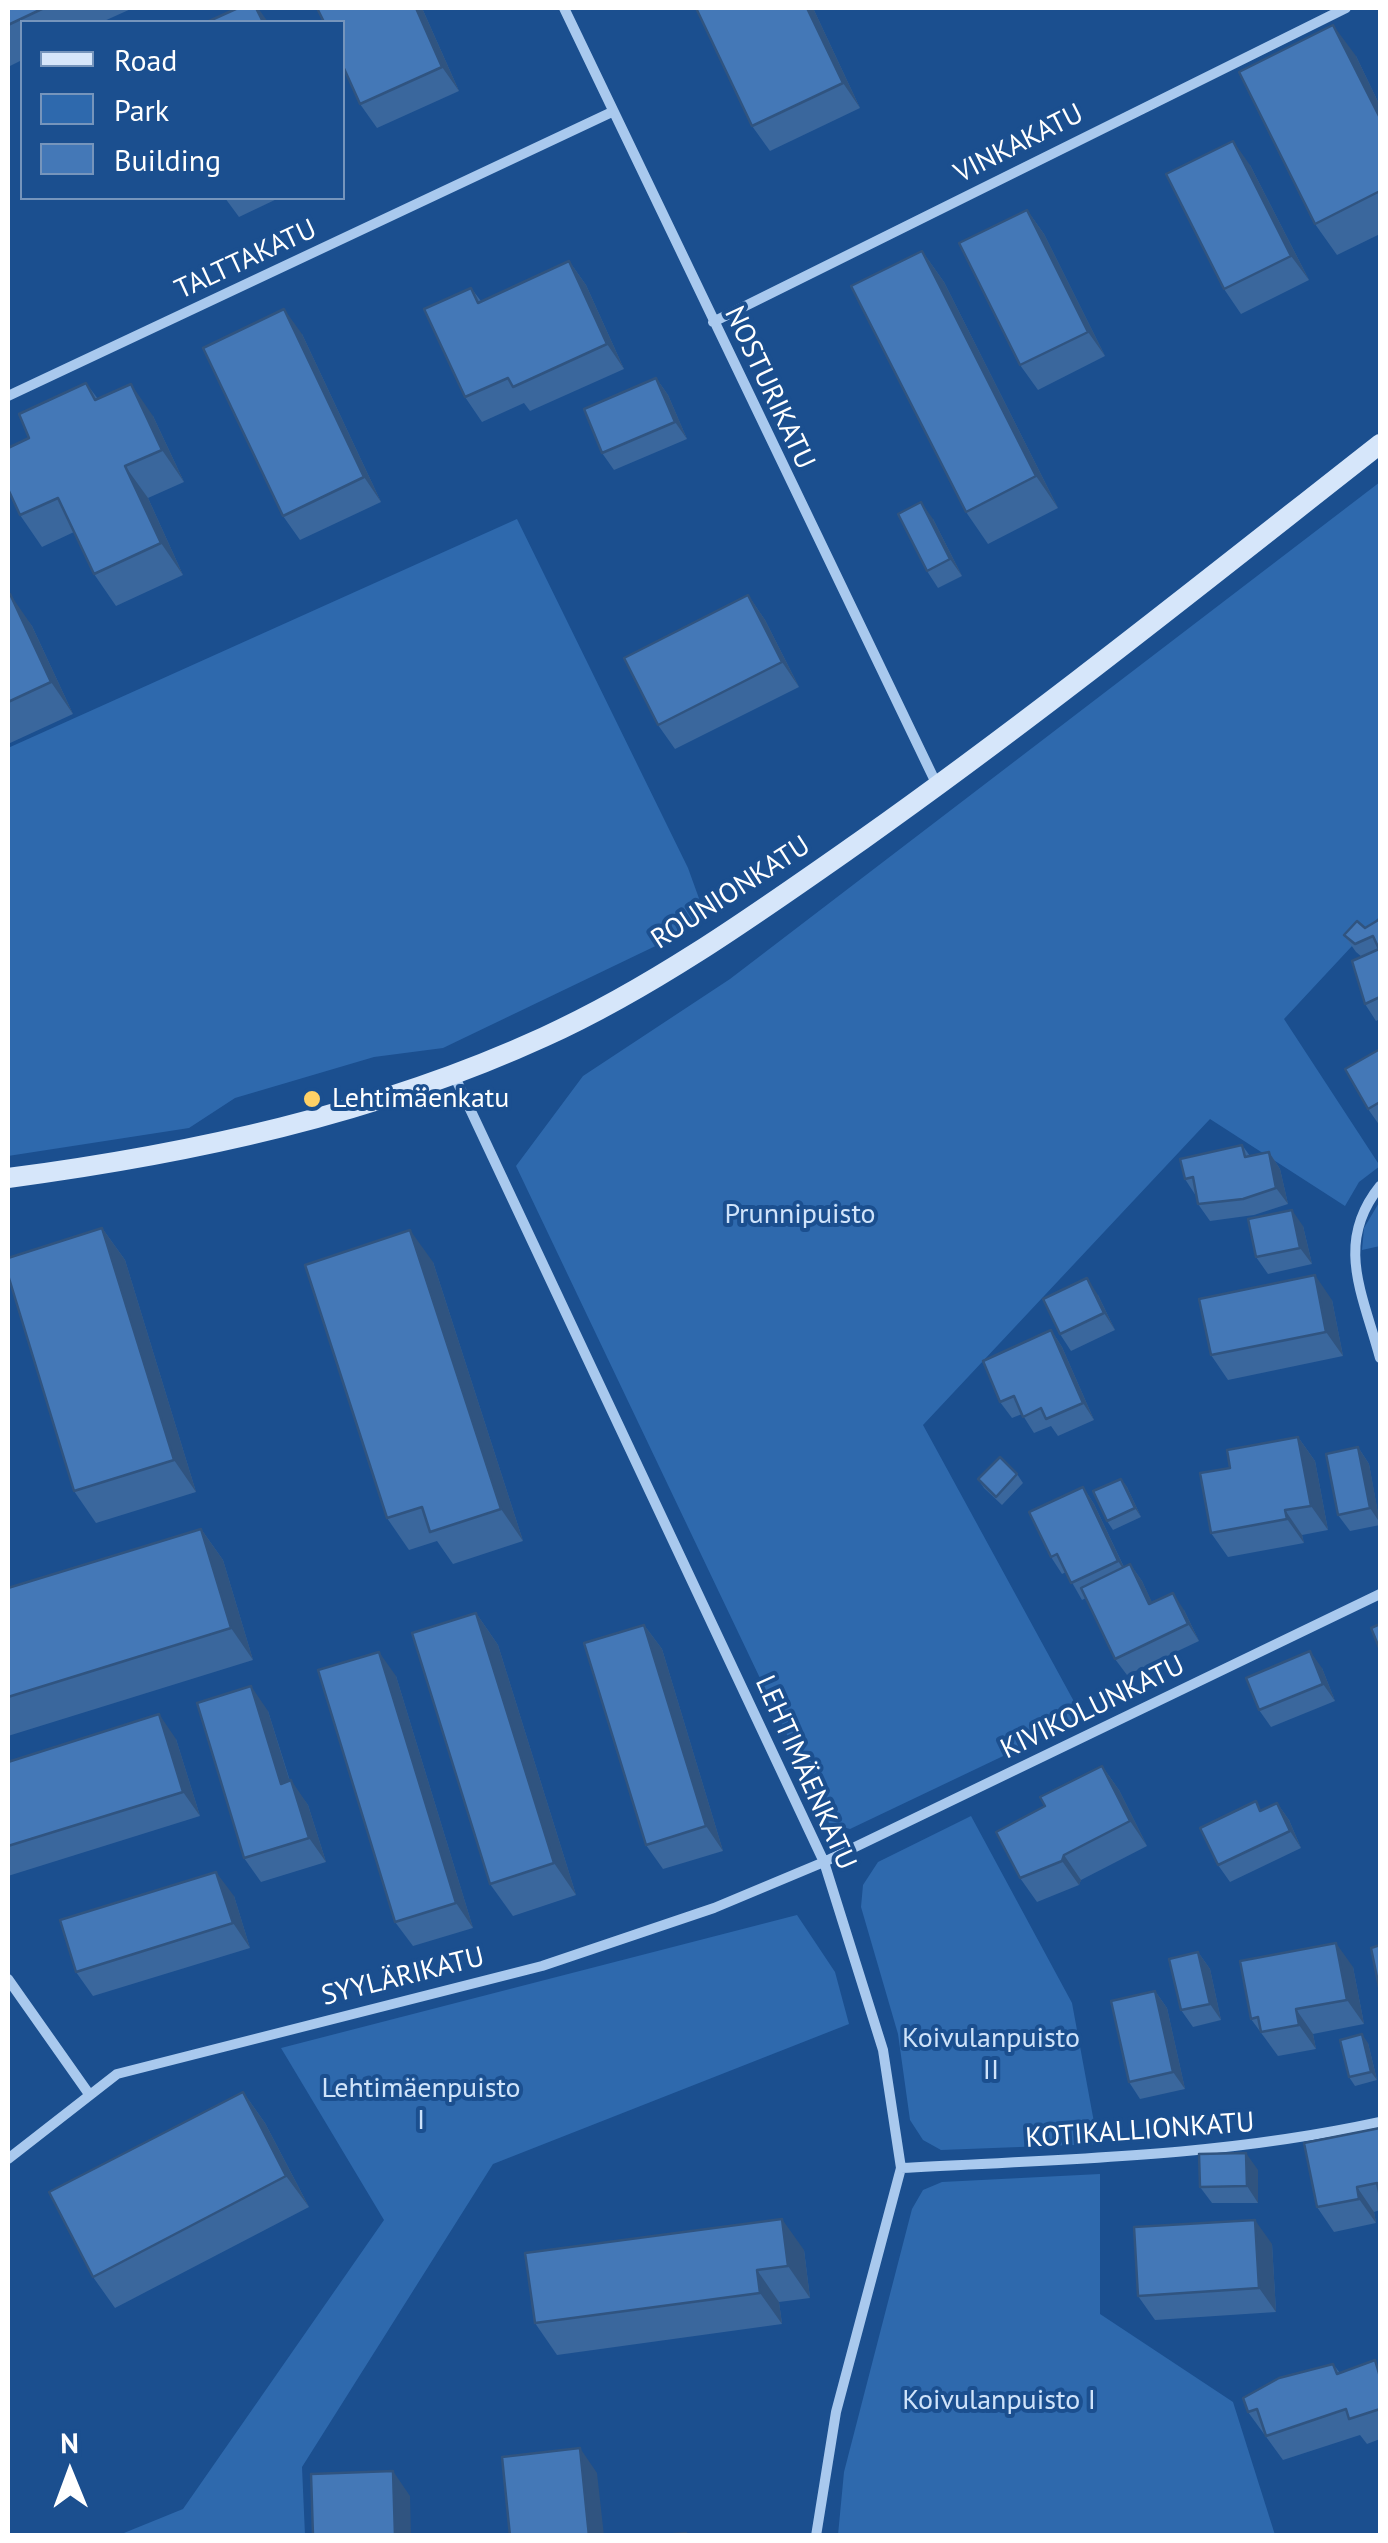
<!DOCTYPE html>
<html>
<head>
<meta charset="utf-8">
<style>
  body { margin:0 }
  #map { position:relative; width:1388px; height:2543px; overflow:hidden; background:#1b4f8f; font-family:"PT Sans",sans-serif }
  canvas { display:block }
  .frame { position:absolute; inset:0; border:10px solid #fff; pointer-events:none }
  .legend { position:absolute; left:20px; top:20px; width:325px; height:180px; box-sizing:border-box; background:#1b4f8f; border:2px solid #7695bc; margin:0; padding:12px 18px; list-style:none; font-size:30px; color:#fff }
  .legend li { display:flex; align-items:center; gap:20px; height:50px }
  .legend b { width:50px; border:2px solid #7695bc }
  .north { position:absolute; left:20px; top:2423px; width:100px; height:100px; -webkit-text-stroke:8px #1b4f8f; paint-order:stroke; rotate:359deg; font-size:28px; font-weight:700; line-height:40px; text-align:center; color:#fff }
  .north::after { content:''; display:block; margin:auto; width:35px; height:45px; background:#fff; clip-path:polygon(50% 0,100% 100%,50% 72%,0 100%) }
</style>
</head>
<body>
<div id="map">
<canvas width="1388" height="2543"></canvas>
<div class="frame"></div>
<ul class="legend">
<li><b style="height:12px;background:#d6e6fa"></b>Road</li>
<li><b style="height:28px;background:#2e69ad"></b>Park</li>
<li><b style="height:28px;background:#4478b7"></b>Building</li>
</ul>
<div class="north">N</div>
</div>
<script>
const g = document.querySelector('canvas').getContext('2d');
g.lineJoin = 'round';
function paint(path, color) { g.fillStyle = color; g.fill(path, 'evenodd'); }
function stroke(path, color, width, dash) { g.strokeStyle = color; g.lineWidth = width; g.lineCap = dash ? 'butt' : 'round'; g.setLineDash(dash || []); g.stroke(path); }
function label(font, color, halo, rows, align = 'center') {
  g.font = font + ' "PT Sans",sans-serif'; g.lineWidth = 8; g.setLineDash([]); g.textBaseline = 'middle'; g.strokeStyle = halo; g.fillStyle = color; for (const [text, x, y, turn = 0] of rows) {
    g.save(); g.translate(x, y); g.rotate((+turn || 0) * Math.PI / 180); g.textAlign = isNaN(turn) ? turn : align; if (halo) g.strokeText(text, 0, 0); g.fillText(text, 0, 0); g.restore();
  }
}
paint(new Path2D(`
  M1380 482V916L1284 1019 1380 1166 1359 1182 1345 1206 1210 1119 923 1425 1083 1718 850 1829 829 1823 516 1166 583 1076 730 979Z
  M517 519 688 868 705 915 668 940 443 1048 374 1057 235 1098 189 1128 8 1156V748Z
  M1380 1201V1246L1362 1250 1364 1228Z
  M971 1816 1072 2003 1098 2144 941 2150 923 2140 910 2120 898 2034 861 1907 863 1885 878 1862Z
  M797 1915 835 1972 849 2024 493 2164 302 2467 305 2535H119L183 2509 384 2220 281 2048Z
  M1100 2174V2314L1233 2402 1275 2535H838L844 2472 912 2209 923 2190 942 2182Z`), '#2e69ad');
stroke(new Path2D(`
  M564 8 937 785
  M713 322 1346 8
  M8 396 612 112
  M454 1075 824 1862 883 2050 901 2168 836 2412 816 2536
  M1380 1186C1334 1243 1363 1294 1380 1358
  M8 1979 89 2094
  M8 2159 117 2074 542 1966 714 1908 824 1862 1380 1594
  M901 2168C1066 2159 1219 2157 1380 2122`), '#a9c9ee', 10);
stroke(new Path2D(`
  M8 1178C190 1154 376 1114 544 1037 656 986 762 910 862 840 1040 714 1209 578 1380 444`), '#d6e6fa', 20);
paint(new Path2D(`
  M8 8H133L102 22H22V60L8 67Z
  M317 8H422L459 91 377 128 360 104Z
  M813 8 860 108 770 151 752 126Z
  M1356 56 1380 106V234L1337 255 1315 224Z
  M1250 165 1309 280 1241 314 1224 289Z
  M225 198H279L239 217Z
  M1027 210 1044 234 1105 356 1038 390 1020 365Z
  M922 251 944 282 1058 508 988 544 966 512Z
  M569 261 586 285 624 369 530 411 524 403 482 422 465 397 471 288 481 301Z
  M302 334 381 502 300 540 283 516Z
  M656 378 668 395 687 439 614 470 602 453Z
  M86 383 98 399 153 416 184 482 148 498 183 575 116 606 94 574 74 532 42 547 20 515 29 438Z
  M933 519 962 576 938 588 927 571Z
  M8 595 32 626 73 714 8 744Z
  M748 595 765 620 799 687 675 749 658 725Z
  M1380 919V1019L1376 1021 1365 1004 1362 957 1356 952 1344 935 1365 928Z
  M1380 1049V1126L1368 1109Z
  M1242 1145 1250 1156 1269 1152 1280 1169 1288 1204 1254 1215 1210 1221 1198 1204 1196 1196 1185 1179Z
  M1303 1226 1312 1264 1268 1274 1256 1257Z
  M102 1228 125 1260 196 1492 96 1523 74 1491Z
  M433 1262 523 1541 453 1564 437 1541 409 1550 387 1518Z
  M1098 1295 1115 1330 1071 1351 1060 1334Z
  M1332 1300 1343 1356 1228 1380 1211 1355Z
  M1051 1330 1062 1347 1094 1420 1058 1436 1051 1426 1034 1433 1022 1414 1012 1418 1000 1402Z
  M1298 1437 1315 1461 1328 1530 1302 1535 1304 1543 1228 1557 1211 1533 1230 1468Z
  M1358 1447 1369 1464 1380 1525 1350 1531 1338 1515Z
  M1017 1474 1023 1483 1002 1505 984 1488 978 1479Z
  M1121 1479 1127 1487 1141 1517 1113 1530 1107 1521Z
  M1083 1487 1094 1504 1124 1567 1130 1564 1142 1581 1152 1603 1184 1610 1199 1641 1127 1675 1115 1659 1086 1598 1082 1600 1066 1572 1062 1574 1051 1557Z
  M201 1529 223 1560 253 1660 8 1736V1588Z
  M476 1613 498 1645 576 1895 513 1916 490 1884Z
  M644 1625 662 1649 723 1851 663 1869 646 1845Z
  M1322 1668 1335 1701 1271 1727 1259 1710Z
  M396 1676 473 1928 413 1946 395 1922Z
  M268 1711 290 1781 308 1805 326 1862 261 1882 244 1858Z
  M176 1739 200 1816 8 1876V1762Z
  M1102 1766 1119 1790 1147 1846 1081 1880 1079 1885 1037 1902 1020 1878 1045 1806Z
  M1277 1803 1289 1820 1301 1848 1230 1882 1218 1865 1262 1810Z
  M234 1896 250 1948 93 1996 76 1972Z
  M1198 1952 1210 1969 1221 2020 1193 2027 1181 2010Z
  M1353 1967 1364 2024 1313 2034 1316 2049 1278 2056 1251 2019Z
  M1155 1991 1167 2008 1185 2089 1140 2099 1129 2082Z
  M1368 2043 1377 2080 1355 2086 1349 2077Z
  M243 2092 265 2123 309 2207 115 2308 93 2277Z
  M1380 2128V2210L1374 2212 1376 2223 1334 2232 1317 2207Z
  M1258 2170V2203H1212L1200 2187Z
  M1272 2244 1276 2312 1155 2320 1138 2296Z
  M804 2250 810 2298 779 2302 782 2324 557 2355 535 2323Z
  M1333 2364 1340 2373 1380 2368V2439L1367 2444 1360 2435 1283 2460 1248 2412Z`), '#3a679d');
paint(new Path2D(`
  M256 8H258L268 22H263Z
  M416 8H422L459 91 442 67Z
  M807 8H813L860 108 843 83Z
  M1333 25 1356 56 1380 106V118Z
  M1233 141 1250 165 1309 280 1291 256Z
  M1027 210 1044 234 1105 356 1088 332Z
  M922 251 944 282 1058 508 1036 476Z
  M569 261 586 285 624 369 607 344Z
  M284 309 302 334 381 502 364 477Z
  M656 378 668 395 687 439 675 422Z
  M131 384 153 416 184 482 162 450Z
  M125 466 148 498 183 575 161 543Z
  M921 502 933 519 962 576 950 559Z
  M10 594 32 626 73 714 51 682Z
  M748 595 765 620 799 687 782 662Z
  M1269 1152 1280 1169 1288 1204 1276 1188Z
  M1292 1210 1303 1226 1312 1264 1300 1248Z
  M102 1228 125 1260 196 1492 174 1460Z
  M410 1230 433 1262 523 1541 501 1509Z
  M1315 1275 1332 1300 1343 1356 1326 1332Z
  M1087 1278 1098 1295 1115 1330 1104 1313Z
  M1051 1330 1062 1347 1094 1420 1083 1403Z
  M1298 1437 1315 1461 1328 1530 1311 1506Z
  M1358 1447 1369 1464 1380 1523 1370 1508Z
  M1121 1479 1127 1487 1141 1517 1135 1508Z
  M1083 1487 1094 1504 1129 1578 1118 1561Z
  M1285 1510 1302 1535 1304 1543 1287 1519Z
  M201 1529 223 1560 253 1660 231 1628Z
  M1130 1564 1142 1581 1161 1621 1149 1604Z
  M1173 1593 1184 1610 1199 1641 1188 1624Z
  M476 1613 498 1645 576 1895 554 1863Z
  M644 1625 662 1649 723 1851 706 1826Z
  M1310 1651 1322 1668 1335 1701 1323 1684Z
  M379 1652 396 1676 473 1928 456 1903Z
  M251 1686 268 1711 298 1808 281 1784Z
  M159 1714 176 1739 200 1816 183 1792Z
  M1102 1766 1119 1790 1147 1846 1130 1821Z
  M291 1780 308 1805 326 1862 309 1838Z
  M1277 1803 1289 1820 1301 1848 1290 1831Z
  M1064 1855 1081 1880 1079 1885 1062 1861Z
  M216 1872 234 1896 250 1948 233 1923Z
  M1336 1943 1353 1967 1364 2024 1347 2000Z
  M1198 1952 1210 1969 1221 2020 1210 2004Z
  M1155 1991 1167 2008 1185 2089 1173 2072Z
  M1296 2009 1313 2034 1316 2049 1299 2025Z
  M1362 2034 1368 2043 1377 2080 1371 2072Z
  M243 2092 265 2123 309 2207 286 2176Z
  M1246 2153 1258 2170V2203L1247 2186Z
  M1357 2187 1374 2212 1376 2223 1359 2199Z
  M782 2219 804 2250 810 2298 788 2266Z
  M1255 2220 1272 2244 1276 2312 1259 2288Z
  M757 2270 779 2302 782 2324 760 2293Z
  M580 2448 597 2473 604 2536H589Z
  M393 2471 410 2496 411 2536H395Z`), '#305480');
const building = new Path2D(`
  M8 8H44L8 25Z
  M238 8H256L263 22H207Z
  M317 8H416L442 67 360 104 342 64V22H324Z
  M696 8H807L843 83 752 126Z
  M1333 25 1380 118V191L1315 224 1239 72Z
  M1233 141 1291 256 1224 289 1166 174Z
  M1027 210 1088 332 1020 365 959 243Z
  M922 251 1036 476 966 512 851 286Z
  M569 261 607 344 513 387 508 378 465 397 424 309 471 288 478 303Z
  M284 309 364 477 283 516 203 348Z
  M656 378 675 422 602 453 584 409Z
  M86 383 95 400 131 384 162 450 125 466 161 543 94 574 58 498 20 515 8 489V448L29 438 19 414Z
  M921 502 950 559 927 571 898 514Z
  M10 594 51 682 8 702V595Z
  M748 595 782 662 658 725 624 658Z
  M1380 919V997L1365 1004 1352 961 1379 949 1373 936 1355 944 1344 935 1357 921 1365 928Z
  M1380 1049V1102L1368 1109 1345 1069Z
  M1242 1145 1245 1157 1269 1152 1276 1188 1243 1199 1198 1204 1193 1177 1185 1179 1180 1159Z
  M1292 1210 1300 1248 1256 1257 1248 1219Z
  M102 1228 174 1460 74 1491 8 1275V1258Z
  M410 1230 501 1509 430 1532 422 1507 387 1518 305 1265Z
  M1315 1275 1326 1332 1211 1355 1199 1299Z
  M1087 1278 1104 1313 1060 1334 1043 1299Z
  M1051 1330 1083 1403 1046 1419 1041 1408 1023 1417 1014 1396 1000 1402 983 1361Z
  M1298 1437 1311 1506 1285 1510 1287 1519 1211 1533 1200 1473 1230 1468 1227 1450Z
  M1358 1447 1370 1508 1338 1515 1326 1454Z
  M1000 1457 1017 1474 996 1497 978 1479Z
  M1121 1479 1135 1508 1107 1521 1093 1491Z
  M1083 1487 1118 1561 1071 1583 1057 1554 1051 1557 1029 1512Z
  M201 1529 231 1628 8 1697V1588Z
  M1130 1564 1149 1604 1173 1593 1188 1624 1115 1659 1081 1588Z
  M476 1613 554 1863 490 1884 412 1633Z
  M1380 1624V1650L1371 1628Z
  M644 1625 706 1826 646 1845 584 1643Z
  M1310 1651 1323 1684 1259 1710 1246 1678Z
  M379 1652 456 1903 395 1922 318 1670Z
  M251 1686 281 1784 291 1780 309 1838 244 1858 197 1703Z
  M159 1714 183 1792 8 1846V1762Z
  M1102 1766 1130 1821 1064 1855 1062 1861 1020 1878 996 1832 1045 1806 1040 1797Z
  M1256 1801 1260 1811 1277 1803 1290 1831 1218 1865 1200 1828Z
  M216 1872 233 1923 76 1972 60 1920Z
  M1336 1943 1347 2000 1296 2009 1299 2025 1261 2032 1258 2017 1251 2019 1240 1961Z
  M1380 1945V1992L1371 1948Z
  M1198 1952 1210 2004 1181 2010 1169 1959Z
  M1155 1991 1173 2072 1129 2082 1111 2001Z
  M1362 2034 1371 2072 1349 2077 1340 2040Z
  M243 2092 286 2176 93 2277 49 2192Z
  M1380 2128V2196L1377 2183 1357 2187 1359 2199 1317 2207 1304 2143Z
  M1246 2153 1247 2186 1200 2187 1199 2154Z
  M782 2219 788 2266 757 2270 760 2293 535 2323 525 2253Z
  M1255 2220 1259 2288 1138 2296 1134 2227Z
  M1375 2360 1380 2377V2409L1349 2419 1346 2409 1266 2436 1257 2409 1248 2412 1243 2398 1279 2378 1333 2364 1337 2374Z
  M580 2448 589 2536H510L502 2457Z
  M393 2471 395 2536H313L311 2474Z
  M686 2533V2536H651Z`);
paint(building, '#4478b7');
stroke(building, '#305480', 2.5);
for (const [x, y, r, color] of [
  [312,1099,10,"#ffd166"]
]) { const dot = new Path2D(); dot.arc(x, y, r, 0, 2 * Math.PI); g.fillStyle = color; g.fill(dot); stroke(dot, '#1b4f8f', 4); }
label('28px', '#fff', '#1b4f8f', [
  ["VINKAKATU",1019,144,-27],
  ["TALTTAKATU",246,260,-25],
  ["NOSTURIKATU",769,388,65],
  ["ROUNIONKATU",731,893,-33],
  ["KIVIKOLUNKATU",1093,1708,-26],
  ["LEHTIMÄENKATU",805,1773,66],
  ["SYYLÄRIKATU",403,1977,-14],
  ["KOTIKALLIONKATU",1140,2131,-4]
]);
label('28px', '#fff', '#1b4f8f', [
  ["Lehtimäenkatu",332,1099]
], 'left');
label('28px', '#cfe3fa', '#1b4f8f', [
  ["Prunnipuisto",800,1215],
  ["Koivulanpuisto",991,2039],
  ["II",991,2071],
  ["Lehtimäenpuisto",421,2089],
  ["I",421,2121],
  ["Koivulanpuisto I",999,2401]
]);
</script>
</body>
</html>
